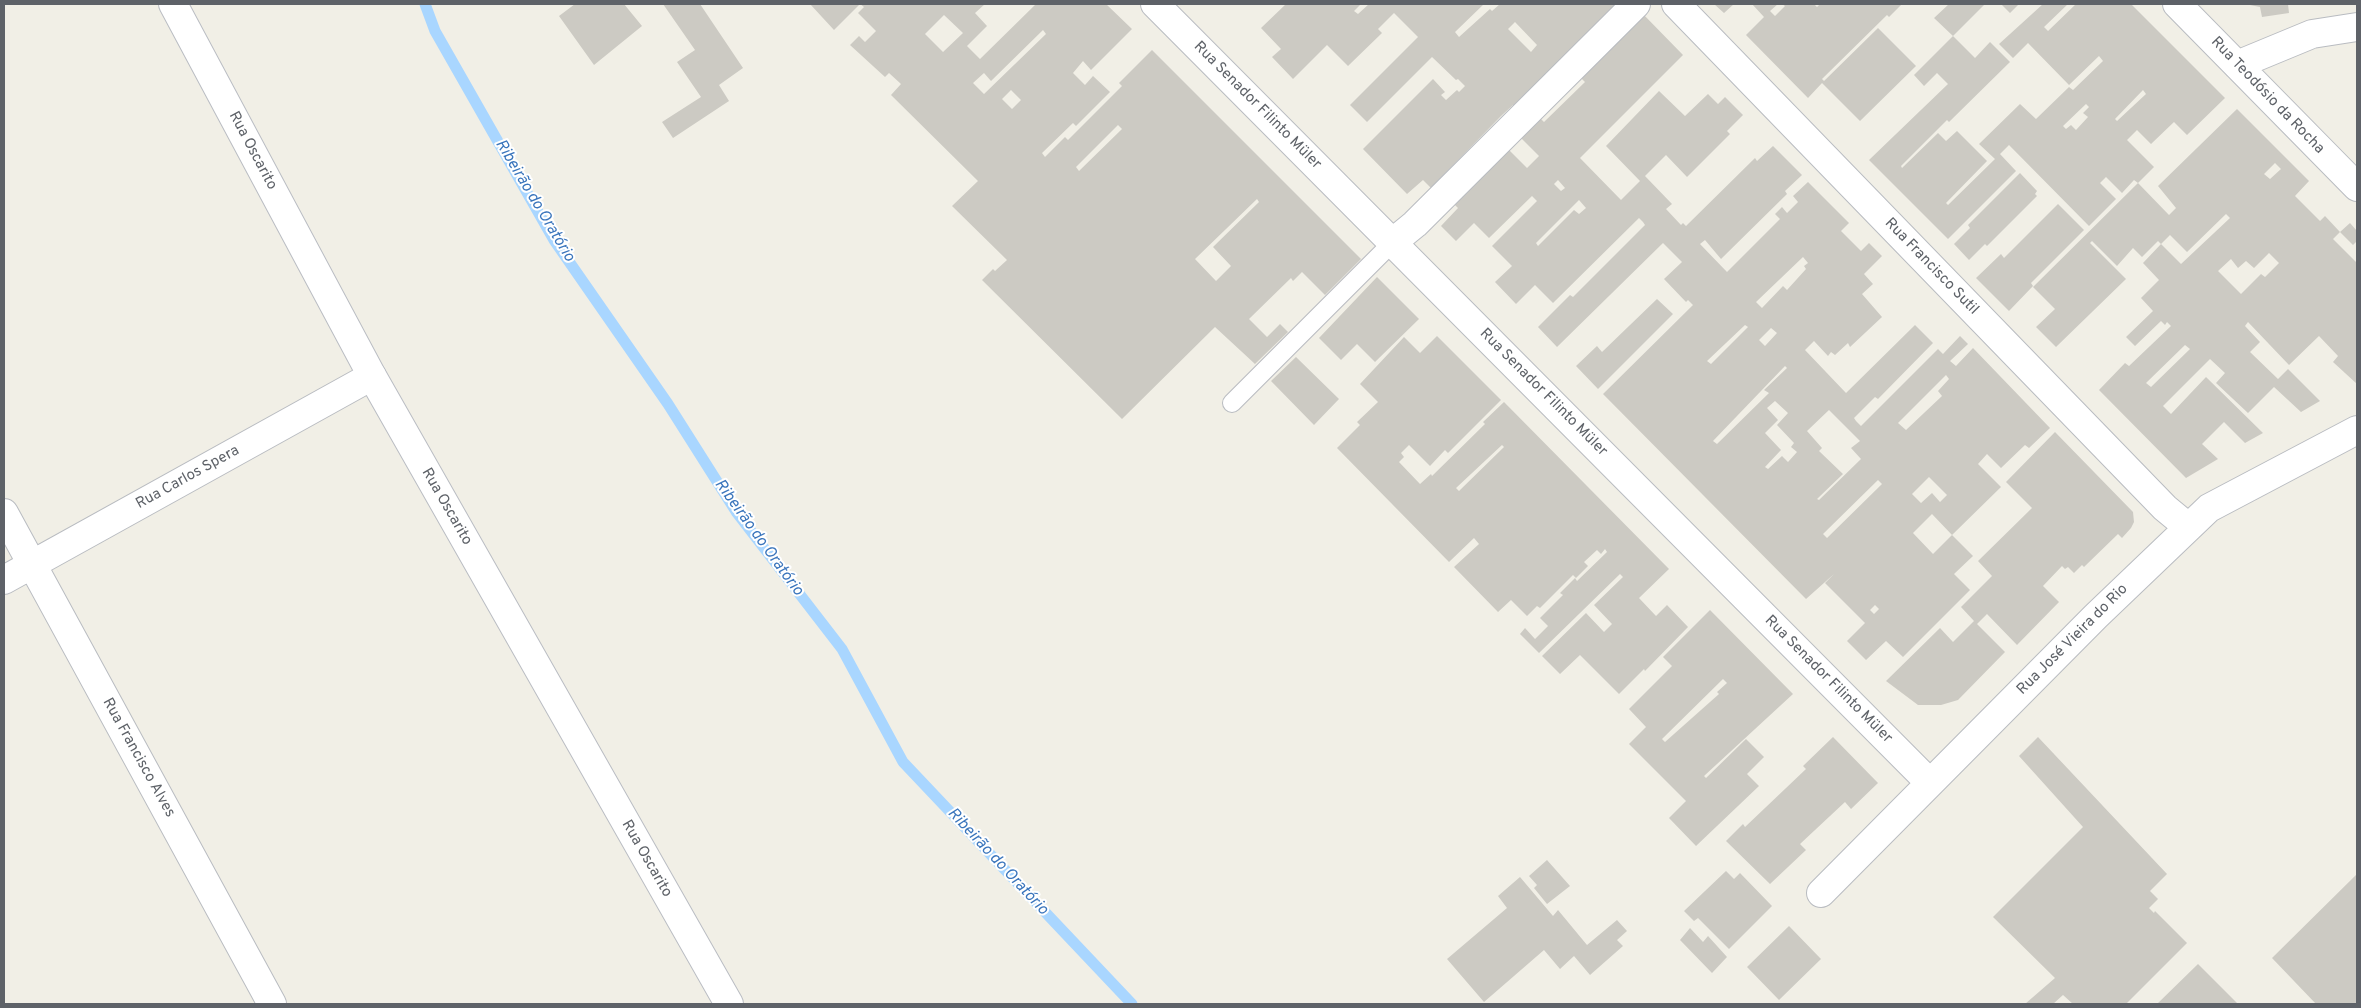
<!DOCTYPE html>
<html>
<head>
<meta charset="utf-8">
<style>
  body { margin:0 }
  #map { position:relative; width:2361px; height:1008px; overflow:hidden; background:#f1efe6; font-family:Overpass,sans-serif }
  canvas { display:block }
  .frame { position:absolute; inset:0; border:5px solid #5e6268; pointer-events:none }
</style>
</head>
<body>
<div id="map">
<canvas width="2361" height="1008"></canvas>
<div class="frame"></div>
</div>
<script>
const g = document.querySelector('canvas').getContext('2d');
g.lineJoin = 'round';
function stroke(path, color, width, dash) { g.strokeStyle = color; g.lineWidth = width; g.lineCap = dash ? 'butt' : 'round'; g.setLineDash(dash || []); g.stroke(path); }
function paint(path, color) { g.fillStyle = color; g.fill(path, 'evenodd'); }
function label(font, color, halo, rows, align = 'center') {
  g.font = font + ' Overpass,sans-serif'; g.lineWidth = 4; g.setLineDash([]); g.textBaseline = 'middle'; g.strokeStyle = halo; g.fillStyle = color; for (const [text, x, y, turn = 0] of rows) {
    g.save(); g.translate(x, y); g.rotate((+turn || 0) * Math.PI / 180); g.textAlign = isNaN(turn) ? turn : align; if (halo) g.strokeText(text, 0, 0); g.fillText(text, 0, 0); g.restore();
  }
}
stroke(new Path2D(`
  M425 4 435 31 554 240 668 404 737 513 842 649 903 762 1132 1004`), '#a9d6ff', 11);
paint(new Path2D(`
  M575 4H624L642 26 594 65 559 16Z
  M663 4H700L743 68 719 85 729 101 673 138 662 122 701 97 677 62 695 50Z
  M810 4H860L834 30Z
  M860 4H985L975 13 987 26 967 46 980 59 1036 4H1106L1132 29 1091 70 1083 61 1073 73 1085 85 1093 76 1110 92 1076 126 1073 123 1042 153 1045 157 1065 137 1068 140 1122 86 1119 83 1152 50 1361 259 1325 295 1302 272 1293 281 1291 278 1249 319 1267 337 1280 324 1288 332 1255 364 1215 327 1122 419 982 280 993 269 995 271 1007 260 952 206 978 181 891 95 901 84 889 73 885 77 850 45 859 36 865 42 876 31 858 13 864 7ZM944 15 963 33 943 52 925 34ZM1043 30 1046 34 984 94 973 83 984 73 991 81ZM1011 90 1021 100 1012 109 1002 99ZM1118 125 1122 129 1079 171 1076 167ZM1257 199 1259 202 1213 247 1231 266 1216 281 1195 259Z
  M1286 4H1361L1354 11 1358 14 1369 4H1484L1455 32 1459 37 1490 9 1492 11 1500 4H1619L1515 107 1513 105 1501 116 1431 188 1423 180 1407 194 1363 149 1433 79 1445 92 1441 95 1446 100 1457 90 1459 92 1465 86 1458 79 1456 80 1432 57 1367 122 1350 105 1418 37 1394 13 1378 29 1382 33 1348 66 1327 45 1293 79 1272 57 1281 49 1261 28ZM1515 22 1537 45 1531 52 1508 29Z
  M1714 4H1734L1724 13Z
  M1752 4H1778L1770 11 1775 16 1785 6 1782 4H1814L1817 7 1820 4H1902L1889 17 1887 15 1822 79 1824 81 1878 28 1916 66 1860 121 1822 83 1808 98 1746 35 1764 17Z
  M1949 4H1985L1953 36 1934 18Z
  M2001 4H2019L2010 13Z
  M2043 4H2068L2044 27 2048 31 2076 4H2131L2225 98 2187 135 2174 122 2151 144 2137 130 2127 140 2154 167 2138 183 2134 180 2122 193 2106 177 2100 183 2116 199 2089 226 2009 145 2000 154 2016 171 1948 239 1869 160 1948 84 1937 73 1924 86 1914 75 1953 36 1975 58 1990 42 2010 62 1949 122 1947 120 1901 166 1902 168 1938 133 1946 141 1957 131 1987 161 1946 203 1948 205 1995 159 1979 144 2020 104 2036 119 2069 87 2073 90 2103 61 2099 56 2069 85 2028 43 2013 58 1999 44ZM2143 90 2146 94 2117 121 2115 119ZM2086 104 2089 107 2083 113 2088 117 2076 130 2071 125 2066 129 2063 126Z
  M2245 4H2288L2289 13 2262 17 2260 7Z
  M1642 13 1683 55 1580 158 1621 200 1640 181 1606 146 1659 91 1685 116 1708 94 1718 104 1725 97 1743 115 1727 131 1730 134 1687 177 1666 155 1645 176 1672 204 1666 209 1681 225 1683 223 1686 226 1755 158 1757 161 1773 146 1802 175 1785 191 1787 194 1721 259 1705 240 1700 244 1727 272 1780 219 1775 214 1782 207 1787 213 1798 202 1793 196 1808 182 1849 223 1841 231 1861 251 1869 243 1882 256 1864 274 1873 284 1862 294 1882 317 1850 347 1848 343 1835 355 1831 352 1828 356 1814 341 1805 350 1846 393 1915 325 1933 343 1878 399 1875 397 1854 418 1856 421 1861 426 1938 349 1943 354 1960 336 1968 344 1950 361 1956 366 1973 348 2050 428 2029 448 2025 445 2001 468 1987 454 1978 464 2001 487 1952 535 1973 556 1954 574 1970 590 1903 657 1886 641 1866 660 1847 641 1865 623 1825 583 1834 574 1806 599 1603 394 1693 305 1688 300 1686 302 1664 279 1682 262 1663 243 1557 347 1538 327 1570 295 1573 297 1645 225 1643 222 1639 218 1553 303 1535 285 1516 304 1495 282 1512 266 1492 246 1537 201 1532 196 1489 238 1474 223 1456 241 1441 226 1458 208 1452 202 1507 148 1527 168 1539 156 1519 136 1538 116 1544 122 1585 82 1579 76ZM1558 180 1565 188 1561 191 1554 184ZM1579 200 1586 208 1579 214 1574 210 1538 246 1536 243ZM1803 257 1808 263 1804 266 1806 269 1787 290 1783 286 1762 308 1756 302ZM1745 325 1748 327 1711 364 1707 361ZM1771 328 1777 333 1765 346 1759 340ZM1785 366 1787 368 1764 390 1769 393 1717 444 1713 441ZM1946 375 1949 379 1938 391 1942 396 1906 430 1898 423ZM1775 401 1788 413 1777 425 1794 443 1791 447 1797 452 1788 462 1782 456 1768 469 1765 467 1781 450 1765 433 1778 420 1767 408ZM1829 410 1860 441 1851 448 1861 459 1819 500 1817 499 1843 474 1819 451 1822 448 1807 431ZM1929 477 1947 495 1940 502 1932 493 1921 503 1912 494ZM1878 480 1882 484 1827 538 1823 534ZM1932 514 1952 535 1933 554 1913 533ZM1875 605 1879 609 1874 614 1870 610Z
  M2237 109 2309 181 2295 196 2320 221 2325 216 2340 232 2333 239 2357 263V384L2333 362 2338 356 2319 336 2289 365 2248 322 2245 326 2260 342 2250 352 2278 379 2288 369 2320 401 2301 412 2274 387 2248 413 2216 383 2225 373 2210 359 2163 406 2171 414 2206 377 2263 433 2245 443 2224 422 2202 444 2218 459 2186 478 2099 390 2125 363 2129 366 2171 326 2167 322 2165 325 2161 321 2135 346 2126 337 2153 311 2141 298 2159 280 2143 263 2161 244 2158 241 2142 257 2133 248 2117 266 2092 241 2090 243 2126 279 2056 347 2036 327 2055 309 2033 287 2138 183 2169 215 2176 208 2158 186ZM2275 163 2281 169 2270 179 2264 174ZM2226 214 2230 218 2181 264 2161 244 2170 235 2187 252ZM2269 253 2279 263 2265 277 2261 274 2241 294 2218 271 2231 259 2238 268 2246 261 2254 268ZM2185 345 2190 349 2151 387 2146 383Z
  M2020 173 2037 191 2035 194 2037 196 1987 246 1985 244 1969 260 1954 244 1970 228 1968 225Z
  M2058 204 2084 230 2031 283 2033 286 2009 311 1976 278 2001 254 2004 258Z
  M2350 223 2357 231V241L2353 245 2340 232Z
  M1377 277 1419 319 1375 362 1357 344 1341 360 1319 338Z
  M1657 299 1673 314 1598 389 1576 366 1597 346 1602 352Z
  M1437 336 1501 400 1448 453 1445 450 1430 466 1409 445 1401 453 1404 457 1399 462 1420 484 1431 474 1432 476 1485 424 1483 422 1504 402 1669 569 1639 598 1656 616 1667 605 1688 627 1645 671 1644 669 1619 694 1580 655 1560 674 1542 656 1586 613 1604 632 1612 624 1594 605 1623 577 1620 574 1539 653 1520 634 1525 628 1535 639 1548 626 1540 618 1563 595 1560 593 1575 578 1577 581 1607 552 1605 549 1601 554 1597 550 1584 562 1588 566 1576 578 1573 575 1540 608 1537 606 1527 616 1511 600 1498 612 1454 567 1479 544 1474 538 1449 562 1337 448 1360 425 1357 422 1378 402 1360 384 1404 337 1420 353ZM1502 445 1504 447 1459 491 1456 488Z
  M1296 357 1339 399 1314 425 1271 381Z
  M2055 432 2133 512 2134 522 2131 528 2122 538 2118 534 2084 567 2082 565 2074 573 2068 567 2065 569 2062 566 2043 586 2059 602 2017 645 1987 614 1977 624 2005 652 1958 700 1941 705H1918L1886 681 1940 628 1953 642 1974 621 1961 607 1992 576 1978 561 2032 508 2006 482Z
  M1710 610 1793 694 1704 776 1706 778 1746 739 1764 757 1747 774 1759 786 1696 846 1669 818 1686 801 1629 744 1646 727 1629 709 1672 666 1663 657ZM1723 679 1727 683 1717 692 1719 694 1665 742 1662 739Z
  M1833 737 1878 783 1851 809 1845 802 1800 844 1806 850 1770 884 1726 841 1743 824 1745 827 1806 769 1803 766Z
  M2038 737 2167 874 2150 891 2158 899 2149 908 2154 913 2155 911 2187 943 2126 1004H2073L2063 995 2053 1004H2025L2055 978 1993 917 2083 827 2019 756Z
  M1547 860 1570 886 1547 904 1534 888 1537 885 1529 876Z
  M1726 871 1734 879 1740 873 1772 906 1729 949 1698 918 1694 921 1684 911Z
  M2357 874V1004H2316L2272 958Z
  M1520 877 1553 916 1558 910 1587 945 1617 920 1627 931 1617 940 1623 946 1590 975 1574 956 1560 969 1544 950 1484 1002 1447 959 1507 908 1498 896Z
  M1789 926 1821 959 1779 1000 1747 967Z
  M1690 928 1703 942 1708 936 1727 957 1712 973 1680 940Z
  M2198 964 2238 1004H2157Z`), '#cccac3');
const lane = new Path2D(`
  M1232 403 1393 242`);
const street = new Path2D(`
  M1155 4 1930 783
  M1676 4 2165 508 2188 527
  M2177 4 2357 187
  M2237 65 2312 34 2357 27
  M1393 242 1415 224 1636 4
  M4 513 272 1004
  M4 580 372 376
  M1821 893 2096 616 2209 508 2357 430`);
const secondary = new Path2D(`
  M173 4 372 376 729 1004`);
stroke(lane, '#b9bcc1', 20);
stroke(street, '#b9bcc1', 30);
stroke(secondary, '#babdc3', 30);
stroke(lane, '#fff', 18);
stroke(street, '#fff', 28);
stroke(secondary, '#fff', 28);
label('15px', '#5e6268', '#fff', [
  ["Rua Teodósio da Rocha",2267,96,46],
  ["Rua Senador Filinto Müler",1257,106,45],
  ["Rua Oscarito",252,151,62],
  ["Rua Francisco Sutil",1931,267,46],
  ["Rua Senador Filinto Müler",1543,393,45],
  ["Rua Carlos Spera",188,478,-29],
  ["Rua Oscarito",446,507,60],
  ["Rua José Vieira do Rio",2073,640,-45],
  ["Rua Senador Filinto Müler",1828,680,45],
  ["Rua Francisco Alves",138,758,61],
  ["Rua Oscarito",646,859,60]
]);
label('italic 16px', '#3a75bc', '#fff', [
  ["Ribeirão do Oratório",534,201,59],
  ["Ribeirão do Oratório",758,538,54],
  ["Ribeirão do Oratório",997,862,47]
]);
</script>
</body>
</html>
